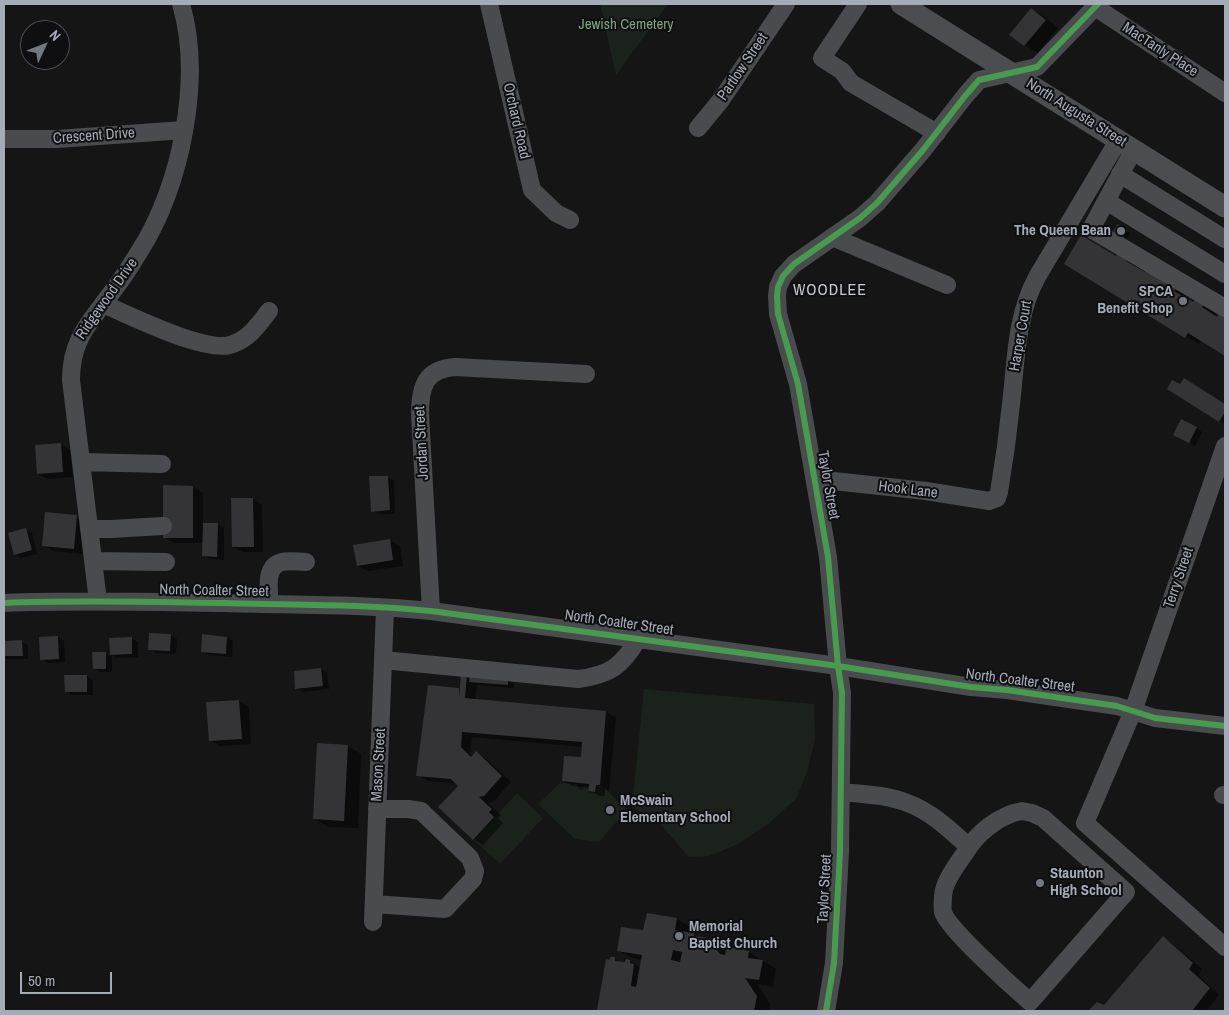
<!DOCTYPE html>
<html>
<head>
<meta charset="utf-8">
<style>
  body { margin:0 }
  #map { position:relative; width:1229px; height:1015px; overflow:hidden; background:#151515; font-family:"Archivo Narrow",sans-serif }
  canvas { display:block }
  .frame { position:absolute; inset:0; border:5px solid #a5acb7; pointer-events:none }
  .north { position:absolute; left:20px; top:20px; width:50px; height:50px; box-sizing:border-box; background:#0f0f11; border:1px solid #4b4e53; border-radius:50%; rotate:47deg; font-size:14px; font-weight:700; line-height:20px; text-align:center; color:#a5acb7 }
  .north::after { content:''; display:block; margin:auto; width:18px; height:22px; background:#73777e; clip-path:polygon(50% 0,100% 100%,50% 72%,0 100%) }
  .scale { position:absolute; left:20px; top:972px; width:92px; height:22px; box-sizing:border-box; border:2px solid #a5acb7; border-top:0; padding-left:6px; font-size:15px; line-height:18px; white-space:nowrap; color:#a5acb7; -webkit-text-stroke:4px #0f0f11; paint-order:stroke }
</style>
</head>
<body>
<div id="map">
<canvas width="1229" height="1015"></canvas>
<div class="frame"></div>
<div class="north">N</div>
<div class="scale">50 m</div>
</div>
<script>
const g = document.querySelector('canvas').getContext('2d');
g.lineJoin = 'round';
function paint(path, color) { g.fillStyle = color; g.fill(path, 'evenodd'); }
function stroke(path, color, width, dash) { g.strokeStyle = color; g.lineWidth = width; g.lineCap = dash ? 'butt' : 'round'; g.setLineDash(dash || []); g.stroke(path); }
function label(font, color, halo, rows, align = 'center') {
  g.font = font + ' "Archivo Narrow",sans-serif'; g.lineWidth = 4; g.setLineDash([]); g.textBaseline = 'middle'; g.strokeStyle = halo; g.fillStyle = color; for (const [text, x, y, turn = 0] of rows) {
    g.save(); g.translate(x, y); g.rotate((+turn || 0) * Math.PI / 180); g.textAlign = isNaN(turn) ? turn : align; if (halo) g.strokeText(text, 0, 0); g.fillText(text, 0, 0); g.restore();
  }
}
paint(new Path2D(`
  M600 4H668L616 75Z
  M644 689 814 704 815 740 807 772 796 799 768 824 736 845 709 856 689 857 661 825 632 807Z
  M560 783 578 784V789L583 790 585 785 587 786 588 792 592 793 596 792 597 786 601 785 627 810 599 842 575 839 538 804Z
  M517 793 543 818 500 864 474 840Z`), '#1b221c');
paint(new Path2D(`
  M1031 9 1045 17 1058 28 1038 53 1025 45 1011 34Z
  M1118 225 1130 233 1127 238 1115 231Z
  M1119 252 1142 265 1139 270 1190 295 1187 299 1193 303 1196 299 1217 311 1214 316 1218 318 1225 317V354L1202 340 1199 344 1065 263 1116 258Z
  M1180 386H1194L1225 405V424L1169 389Z
  M1196 428 1202 432 1195 446 1181 438Z
  M60 444 70 450 73 477 48 479 38 474Z
  M387 477 394 481 395 514H379L372 511Z
  M193 487 203 493V524L218 525 224 528V560L209 559 203 555V543H174L164 537Z
  M253 499 262 505 263 552H243L233 547Z
  M76 516 86 522 83 554 53 551 43 545Z
  M25 530 32 533 37 554 21 558 15 554Z
  M390 541 400 546 403 566 368 571 358 566Z
  M170 636 177 639 176 654 156 653 150 650Z
  M58 637 64 641 65 662 48 663 42 659Z
  M131 638 138 642V657L117 658 112 655V672H100L94 669 105 653 111 657 110 639Z
  M227 638 233 641 232 657 209 655 202 651Z
  M4 642H22L28 645V659H6L4 658Z
  M321 669 327 673 329 689 303 692 297 688Z
  M87 676 93 680V695H72L66 691Z
  M467 676 471 679 508 680 514 684V688L477 685 475 700 606 712 616 718 609 790 605 789V796H599L589 790 590 788 573 786 563 781 582 759 583 747 472 737 470 754 473 756 476 753 486 759 511 782 494 801 488 803 501 815 498 818 503 823 483 845 473 839 459 786 458 784 428 781 418 775 459 689 461 690Z
  M239 701 249 707 251 744 220 746 210 740 208 703Z
  M348 746 361 754 358 828 328 827 315 819Z
  M677 919 690 927 689 934 708 940 722 948 727 954 749 952 776 969 773 987 757 984 770 1004 769 1011H602L598 1009 615 959 622 963 630 961 641 968 642 960 632 958 618 950 644 932Z
  M1163 938 1173 944 1202 969 1198 975 1219 995 1206 1011H1090L1098 1003 1105 1007Z`), '#0007');
paint(new Path2D(`
  M1031 8 1046 20 1024 46 1009 35Z
  M1118 224 1128 230 1123 238 1113 231Z
  M1081 235 1116 256 1119 251 1129 257 1126 261 1145 272 1147 268 1177 286 1174 291 1193 302 1196 297 1205 303 1202 307 1217 317 1220 312 1225 315V356L1188 333 1185 338 1064 264Z
  M1184 378 1225 404V412L1219 422 1167 389 1172 380 1180 384Z
  M1181 419 1197 427 1189 443 1173 435Z
  M61 443 63 472 37 474 35 445Z
  M369 476H388L390 510 371 512Z
  M163 485 193 486V538H163Z
  M231 498H253L254 547H232Z
  M45 512 77 515 74 549 42 546Z
  M203 523H218L217 557 202 556Z
  M26 528 32 550 14 555 8 533Z
  M390 539 393 560 357 566 353 545Z
  M149 633 171 634 170 651 148 650Z
  M202 634 227 637 226 654 201 652Z
  M58 636 59 659 40 660 39 637Z
  M132 637V654L110 655 109 638Z
  M22 640 23 656H4V641Z
  M92 652H106V669H93Z
  M321 668 323 686 295 689 294 671Z
  M461 674 467 675 465 698 606 711 600 785H596L595 792 588 791 589 784 562 781 564 756 581 757 582 742 462 732 461 747 471 757 476 751 502 776 484 796 479 797 492 809 489 812 494 817 473 840 438 807 458 786 451 779 416 776 428 685 459 688V698Z
  M64 675H87V692H65Z
  M470 675 508 679V685L469 682Z
  M239 700 242 739 209 741 206 702Z
  M317 743 348 745 344 821 313 819Z
  M647 913 677 918 675 930 694 933V936L708 938 720 954 725 955 727 947 749 951 748 958 763 960 759 980 745 978 757 996 754 1011 597 1010 606 959 609 960 610 957H615V961L625 962 626 959 630 960V963L634 964 631 986 636 987 642 955 617 951 621 927 643 930ZM673 950 682 952 680 962 671 960Z
  M1163 936 1193 963 1189 969 1210 988 1192 1011H1088L1097 1002 1104 1005Z`), '#343436');
stroke(new Path2D(`
  M489 4 532 190 556 213 570 220
  M858 4 822 58 842 71 851 83 937 133
  M1095 7 1225 93
  M698 128 721 100 786 4
  M4 139H57L184 130
  M1134 149 1091 229 1225 308
  M1120 174 1225 239
  M1106 201 1225 274
  M832 237 947 285
  M103 304C129 315 208 355 233 344 250 338 258 325 269 311
  M1225 446 1133 711 1085 823 1225 947
  M81 462 162 464
  M815 479 926 491 989 501 997 498 999 492C1004 463 1008 434 1011 404 1016 362 1016 315 1037 277L1119 139
  M89 529H111L163 526
  M93 561 166 562
  M98 601 71 380C71 342 87 325 109 296 120 282 130 267 139 252 181 188 203 78 181 4
  M4 603C77 600 151 602 225 603 293 605 362 604 431 611L838 666 971 687 1007 690 1117 706 1155 718 1225 726
  M270 604C269 591 264 566 282 562 289 560 299 562 306 562
  M431 611 420 414C420 387 425 369 455 367L586 374
  M383 660 578 679C610 675 622 666 638 639
  M841 792C864 794 888 795 910 804 933 813 951 831 969 847
  M1223 795H1225
  M1022 811 1032 813 1043 818 1126 892 1030 1002C1014 988 947 928 943 912 942 907 943 901 943 896 944 881 957 865 965 853 977 833 999 815 1022 811Z
  M374 904 445 909 473 879 475 871 470 858 421 811 408 809H377
  M373 922 385 608
  M826 1011 834 963 840 852 842 693 838 666 828 557 798 384 778 314 777 296 778 287 783 276 794 264 860 218 877 203 923 150 965 96 979 80 1037 67 1098 4`), '#494b4e', 18);
stroke(new Path2D(`
  M901 4 1225 207`), '#4b4d50', 21);
stroke(new Path2D(`
  M4 603C77 600 151 602 225 603 293 605 362 604 431 611L838 666 971 687 1007 690 1117 706 1155 718 1225 726
  M826 1011 834 963 840 852 842 693 838 666 828 557 798 384 778 314 777 296 778 287 783 276 794 264 860 218 877 203 923 150 965 96 979 80 1037 67 1098 4`), '#469c4c', 6);
for (const [x, y, r, color] of [
  [1121,231,5,"#73777e"],
  [1183,301,5,"#73777e"],
  [610,810,5,"#73777e"],
  [1040,883,5,"#73777e"],
  [679,936,5,"#73777e"]
]) { const dot = new Path2D(); dot.arc(x, y, r, 0, 2 * Math.PI); g.fillStyle = color; g.fill(dot); stroke(dot, '#0f0f11', 2); }
label('15px', '#7ca37c', '#0f0f11', [
  ["Jewish Cemetery",626,25]
]);
label('15px', '#a5acb7', '#0f0f11', [
  ["MacTanly Place",1160,50,33],
  ["Partlow Street",743,67,-56],
  ["North Augusta Street",1076,113,32],
  ["Orchard Road",516,121,77],
  ["Crescent Drive",94,136,-4],
  ["Ridgewood Drive",107,299,-55],
  ["Harper Court",1021,336,-80],
  ["Jordan Street",422,443,-93],
  ["Taylor Street",828,485,80],
  ["Hook Lane",908,490,7],
  ["Terry Street",1179,578,-71],
  ["North Coalter Street",214,591,1],
  ["North Coalter Street",619,623,8],
  ["North Coalter Street",1020,681,7],
  ["Mason Street",379,765,-87],
  ["Taylor Street",825,889,-87]
]);
label('bold 15px', '#a5acb7', '#0f0f11', [
  ["The Queen Bean",1111,231,"right"],
  ["SPCA",1173,292,"right"],
  ["Benefit Shop",1173,309,"right"],
  ["McSwain",620,801],
  ["Elementary School",620,818],
  ["Staunton",1050,874],
  ["High School",1050,891],
  ["Memorial",689,927],
  ["Baptist Church",689,944]
], 'left');
g.letterSpacing = '1px';
label('16px', '#c7cbd3', '#0f0f11', [
  ["WOODLEE",830,291]
]);
g.letterSpacing = '0px';
</script>
</body>
</html>
